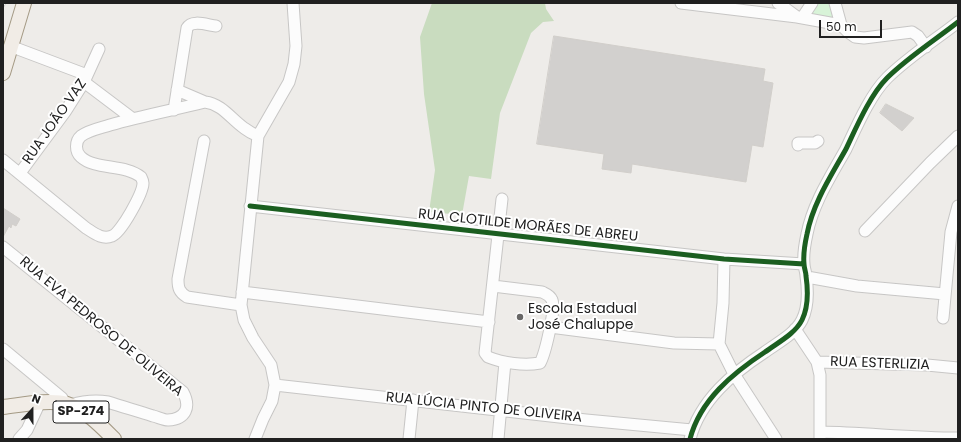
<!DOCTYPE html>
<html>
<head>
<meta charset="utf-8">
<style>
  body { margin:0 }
  #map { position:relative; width:961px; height:442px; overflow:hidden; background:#eeece9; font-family:Poppins,sans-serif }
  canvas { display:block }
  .frame { position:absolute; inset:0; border:4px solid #202020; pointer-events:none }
  .north { position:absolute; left:12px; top:390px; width:40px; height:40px; -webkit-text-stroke:3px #fff; paint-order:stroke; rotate:21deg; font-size:11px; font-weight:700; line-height:16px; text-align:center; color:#202020 }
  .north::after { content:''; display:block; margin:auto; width:14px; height:18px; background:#202020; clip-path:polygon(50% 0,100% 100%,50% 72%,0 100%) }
  .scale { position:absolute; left:819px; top:20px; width:63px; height:18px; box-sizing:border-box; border:2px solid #202020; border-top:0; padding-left:5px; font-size:12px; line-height:14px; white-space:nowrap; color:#202020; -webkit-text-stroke:3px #fff; paint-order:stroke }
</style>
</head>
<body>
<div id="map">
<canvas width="961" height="442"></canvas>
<div class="frame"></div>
<div class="north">N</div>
<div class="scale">50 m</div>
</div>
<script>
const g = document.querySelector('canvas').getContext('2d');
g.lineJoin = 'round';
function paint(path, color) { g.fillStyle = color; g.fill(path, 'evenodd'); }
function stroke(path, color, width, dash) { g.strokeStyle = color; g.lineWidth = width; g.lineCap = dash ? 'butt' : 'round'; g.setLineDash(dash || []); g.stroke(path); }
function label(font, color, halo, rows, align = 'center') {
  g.font = font + ' Poppins,sans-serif'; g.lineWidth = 4; g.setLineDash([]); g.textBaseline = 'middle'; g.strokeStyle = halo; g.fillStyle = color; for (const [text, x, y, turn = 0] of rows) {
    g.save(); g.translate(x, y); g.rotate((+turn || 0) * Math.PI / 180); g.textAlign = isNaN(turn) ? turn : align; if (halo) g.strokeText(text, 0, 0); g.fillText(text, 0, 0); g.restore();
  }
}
paint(new Path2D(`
  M432 3H545L546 9 554 21 543 22 531 33 500 113 491 179 469 176 462 215 429 212 435 170 424 94 420 37Z`), '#c9dcbf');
paint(new Path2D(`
  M813 3H828L835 15 833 18 806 15Z`), '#d8f3d8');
const building = new Path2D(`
  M554 36 765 69 763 81 773 83 763 147 752 145 746 182 632 164 631 173 602 169 604 154 537 144Z
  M886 104 914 118 902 131 880 113Z
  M3 208 20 219 16 226 12 224 11 228 9 226 3 237Z`);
paint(building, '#d2d0ce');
stroke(building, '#d1ceca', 1);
const minor = new Path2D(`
  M681 3 797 17 841 25 848 32 855 37 864 38 912 32 918 36 926 47
  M778 3 797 17
  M835 3 841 25
  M802 18 812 3
  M10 46 87 75
  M84 82 133 119
  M177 90 205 102
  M174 110 187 28C192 19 207 25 216 26
  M204 141 178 279C178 288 179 292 187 297L241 305
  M798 145V143H815L818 141
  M3 160 86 228C94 233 102 240 112 236 121 233 143 193 143 183 143 181 142 179 141 177 125 164 95 170 81 157 75 152 75 141 81 136 89 130 101 128 110 125 141 116 173 110 205 102 222 104 231 119 244 128 248 131 253 134 258 136
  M20 173 65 112 84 82 99 49
  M250 206 724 259 804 264
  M865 231 930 163 958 136
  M3 247 183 392C191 407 186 419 168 420 163 420 158 417 153 416 138 411 123 407 108 402 95 400 84 401 71 405
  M724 259 723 303 719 344 734 374 776 439
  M807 277 857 286 945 294
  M493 286 542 292C546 294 550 295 552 300 556 309 545 354 540 363 524 366 503 363 488 357L485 353 502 199
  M242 292 489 322
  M943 318 951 232 958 206
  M550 327 674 343 719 344
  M795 329 817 362 820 375V439
  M3 349 62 398 65 403
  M817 362 927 365 958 368
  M275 385 586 420 692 430
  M821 432C867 433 912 438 958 438
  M19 439 27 430 40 402
  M255 439 263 419 272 401 275 385 271 365 253 338 244 320 241 305 258 136 289 82 294 64 296 46 293 3
  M409 439 413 400
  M498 439 505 362
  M690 439C700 400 733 373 765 352 777 343 795 334 802 320 808 308 808 290 806 276 806 272 804 268 804 264 803 254 805 243 807 234 813 203 831 176 846 149 856 128 870 95 887 78 907 58 935 40 958 22`);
const major = new Path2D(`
  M3 73 24 3
  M3 407C21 405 50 399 67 404 86 410 101 426 114 439`);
stroke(minor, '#c7c6c5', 13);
stroke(major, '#a49a85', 16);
stroke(minor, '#fcfcfc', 11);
stroke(major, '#f1ece6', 14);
const rail = new Path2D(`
  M3 5 4 3`);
stroke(rail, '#cbcbca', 4);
stroke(rail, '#fff', 2.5, [8]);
stroke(new Path2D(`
  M250 206 724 259 804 264
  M690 439C700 400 733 373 765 352 777 343 795 334 802 320 808 308 808 290 806 276 806 272 804 268 804 264 803 254 805 243 807 234 813 203 831 176 846 149 856 128 870 95 887 78 907 58 935 40 958 22`), '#1b5e20', 5);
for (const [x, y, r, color] of [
  [520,317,4,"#686766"]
]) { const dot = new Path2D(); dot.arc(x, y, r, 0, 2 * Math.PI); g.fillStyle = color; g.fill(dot); stroke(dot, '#fff', 1.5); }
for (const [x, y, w] of [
  [81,412,56]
]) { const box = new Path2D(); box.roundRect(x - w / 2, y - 11, w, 22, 3); g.fillStyle = '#fff'; g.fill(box); stroke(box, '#202020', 1); }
label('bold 13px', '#202020', null, [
  ["SP-274",81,412]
]);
label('14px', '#202020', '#fff', [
  ["RUA JOÃO VAZ",55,122,-55],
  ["RUA CLOTILDE MORÃES DE ABREU",528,226,6],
  ["RUA EVA PEDROSO DE OLIVEIRA",101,327,40],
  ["RUA ESTERLIZIA",880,364,2],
  ["RUA LÚCIA PINTO DE OLIVEIRA",484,408,6]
]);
label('14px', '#202020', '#fff', [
  ["Escola Estadual",528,309],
  ["José Chaluppe",528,325]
], 'left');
</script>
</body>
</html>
